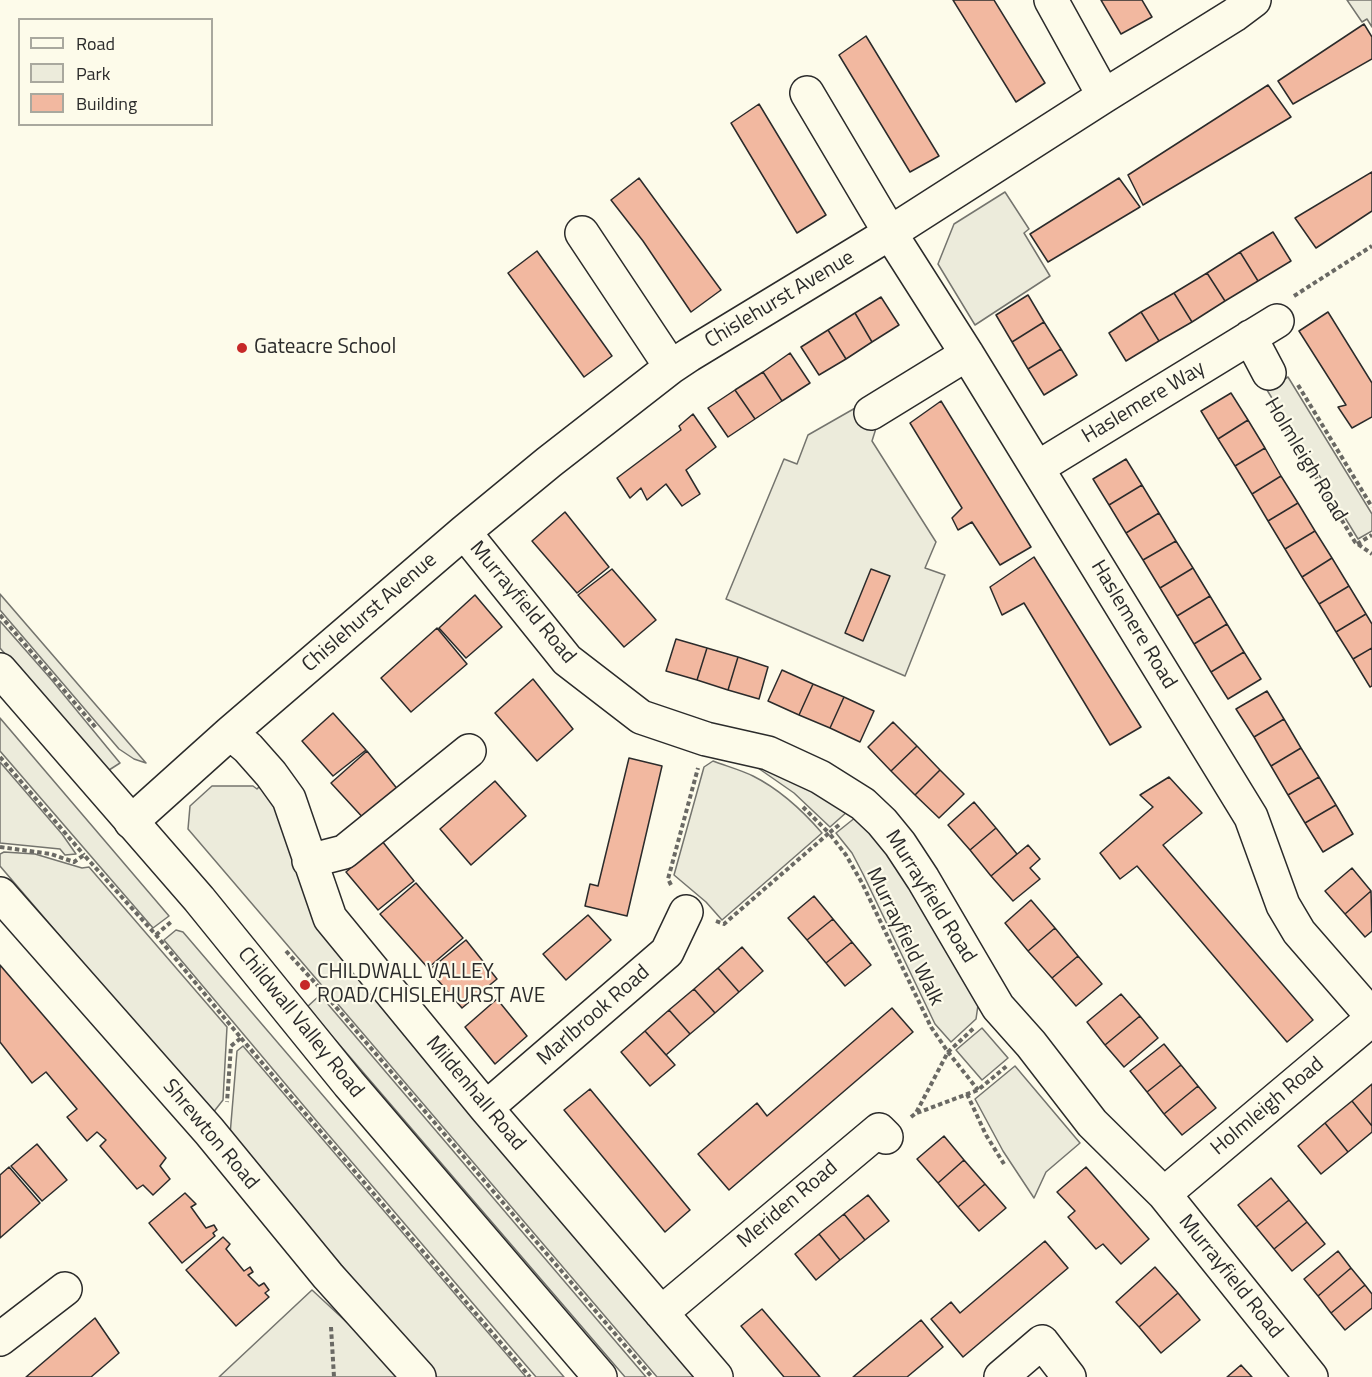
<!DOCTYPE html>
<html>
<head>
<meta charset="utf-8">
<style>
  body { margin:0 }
  #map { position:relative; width:1372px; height:1377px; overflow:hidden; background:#fdfbea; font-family:"Titillium Web",sans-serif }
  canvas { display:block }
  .legend { position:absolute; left:18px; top:18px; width:195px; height:108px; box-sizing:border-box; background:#fdfbea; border:2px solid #a9a89e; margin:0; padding:8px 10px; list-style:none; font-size:18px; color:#2b2b2b }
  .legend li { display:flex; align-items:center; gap:12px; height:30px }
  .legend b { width:30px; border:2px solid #a9a89e }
</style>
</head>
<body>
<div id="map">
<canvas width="1372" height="1377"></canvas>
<ul class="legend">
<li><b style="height:8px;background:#fdfbea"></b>Road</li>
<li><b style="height:16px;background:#ecebdb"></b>Park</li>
<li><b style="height:16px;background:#f2b8a0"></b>Building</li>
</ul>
</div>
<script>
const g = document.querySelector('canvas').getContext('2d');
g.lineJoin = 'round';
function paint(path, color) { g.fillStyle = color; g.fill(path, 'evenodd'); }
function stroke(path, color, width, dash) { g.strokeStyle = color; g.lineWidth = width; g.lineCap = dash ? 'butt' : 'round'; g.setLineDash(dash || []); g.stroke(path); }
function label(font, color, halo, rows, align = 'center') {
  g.font = font + ' "Titillium Web",sans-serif'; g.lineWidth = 4.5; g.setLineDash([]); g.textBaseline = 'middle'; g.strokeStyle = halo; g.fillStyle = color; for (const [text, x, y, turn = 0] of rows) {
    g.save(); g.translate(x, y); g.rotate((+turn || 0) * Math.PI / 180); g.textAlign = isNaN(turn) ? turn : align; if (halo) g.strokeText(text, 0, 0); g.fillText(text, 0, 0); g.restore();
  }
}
const green = new Path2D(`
  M1347 0H1372V27L1367 19 1362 22Z
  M1005 192 1029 229 1024 233 1050 276 975 325 938 264 954 224Z
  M1288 377 1372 514V531L1358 539 1267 390Z
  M864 403 878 422 872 441 936 542 925 568 945 575 905 676 726 599 784 459 797 464 808 435Z
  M0 594 146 763 134 759 119 749 0 610Z
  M0 621 50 678 120 763 106 772 0 648Z
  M0 718 169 916 153 928 0 751Z
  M713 761C726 766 741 770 753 776 779 789 803 811 822 833L722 920 706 902 674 875 704 767Z
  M0 762 62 834 76 854 65 855 60 849 0 843Z
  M760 765 781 772 848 811 830 827 794 793 758 768Z
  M262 784 280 809 301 868 702 1377H657L188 829 190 806 212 786H253L257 789Z
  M856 817 891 856 979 998 976 1019 951 1042 935 1024 863 874 852 853 836 833Z
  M4 852 35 854 82 868 89 867 227 1027 223 1100 212 1114 0 866V854Z
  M176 930 183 932 564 1377H536L320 1125 164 940Z
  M319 996H321L646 1377H625L307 1007Z
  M982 1028 1008 1058 982 1080 956 1050Z
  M243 1046 526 1377H437L230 1135 237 1051Z
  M1015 1066 1080 1143 1046 1172 1034 1198 1003 1151 975 1099Z
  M312 1290 353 1328 403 1377H219Z`);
paint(green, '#ecebdb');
stroke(green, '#74746e', 1.5);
const building = new Path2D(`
  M953 0H994L1045 83 1016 102Z
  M1101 0H1142L1152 17 1121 34Z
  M1364 24 1372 37V59L1293 104 1278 81Z
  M866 36 939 156 910 172 839 55Z
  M1268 85 1291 117 1143 205 1128 175Z
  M759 104 826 215 797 233 731 123Z
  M1372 172V211L1316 248 1295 218Z
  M639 178 721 290 691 312 643 241 611 200Z
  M1119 178 1140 207 1048 262 1030 234Z
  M1273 232 1291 261 1258 281 1240 252Z
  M537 251 612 356 584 377 508 273Z
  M1240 252 1258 281 1225 301 1207 273Z
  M1207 273 1225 301 1192 322 1174 293Z
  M1174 293 1192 322 1159 341 1141 312Z
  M1028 295 1044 322 1012 342 996 315Z
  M881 297 899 325 872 342 855 313Z
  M1141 312 1159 341 1126 361 1109 333Z
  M1328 312 1372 383V417L1352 428 1338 407 1346 405 1299 331Z
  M855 313 872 342 846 359 828 330Z
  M1044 322 1061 349 1028 369 1012 342Z
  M828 330 846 359 819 375 801 347Z
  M1061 349 1077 375 1044 395 1028 369Z
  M790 353 810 383 782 401 763 372Z
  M763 372 782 401 755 419 735 390Z
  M735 390 755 419 728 437 708 408Z
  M1231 393 1248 420 1218 439 1201 411Z
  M941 401 1031 547 1000 565 972 522 958 530 952 518 962 508 910 423Z
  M693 414 716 447 686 470 700 494 682 506 666 484 647 500 641 488 630 498 617 478 681 430 679 426Z
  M1248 420 1265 448 1235 466 1218 439Z
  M1265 448 1281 476 1252 494 1235 466Z
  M1126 459 1142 485 1109 505 1093 479Z
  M1281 476 1298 503 1268 521 1252 494Z
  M1142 485 1159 513 1126 533 1109 505Z
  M1298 503 1315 531 1285 549 1268 521Z
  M565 512 609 567 577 593 532 541Z
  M1159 513 1176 541 1143 560 1126 533Z
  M1315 531 1332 558 1302 577 1285 549Z
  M1176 541 1193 568 1160 588 1143 560Z
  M1034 557 1141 727 1110 745 1024 603 1002 615 990 587Z
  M1332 558 1349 586 1319 604 1302 577Z
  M1193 568 1210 596 1177 616 1160 588Z
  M612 569 656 620 624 647 578 595Z
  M871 569 890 576 863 641 845 633Z
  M1349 586 1366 614 1336 632 1319 604Z
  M475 595 502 627 466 658 439 628Z
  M1210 596 1227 624 1194 644 1177 616Z
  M1366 614 1372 624V648L1353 659 1336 632Z
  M1227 624 1244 652 1211 672 1194 644Z
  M437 628 467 664 411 712 381 678Z
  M676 639 707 648 697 680 666 671Z
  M707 648 738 657 728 690 697 680Z
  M1372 648V686L1370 687 1353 659Z
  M1244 652 1261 679 1228 699 1211 672Z
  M738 657 768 667 759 699 728 690Z
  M782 670 813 684 799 715 768 701Z
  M533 679 573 729 537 761 495 713Z
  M813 684 844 697 830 728 799 715Z
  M1267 691 1284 719 1254 737 1236 709Z
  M844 697 874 711 860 742 830 728Z
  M333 713 366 750 333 776 302 741Z
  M1284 719 1301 748 1271 766 1254 737Z
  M893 722 917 746 891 771 868 747Z
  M917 746 940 770 915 795 891 771Z
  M1301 748 1319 777 1288 795 1271 766Z
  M367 751 399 791 366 821 331 783Z
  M629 758 662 766 627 916 585 906 590 884 598 886Z
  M940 770 964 794 939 818 915 795Z
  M1169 777 1202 813 1163 845 1313 1020 1287 1042 1137 866 1120 879 1100 853 1153 807 1140 795Z
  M1319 777 1336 805 1305 823 1288 795Z
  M495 781 526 816 471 865 440 829Z
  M974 802 996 828 970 850 948 825Z
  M1336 805 1353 834 1323 852 1305 823Z
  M996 828 1017 854 991 876 970 850Z
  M382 841 414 881 378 910 346 872Z
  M1028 845 1040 859 1030 868 1040 879 1013 901 991 876Z
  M1352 868 1371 891 1345 914 1325 891Z
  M416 883 463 938 428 968 380 914Z
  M1371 891 1372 931 1365 937 1345 914Z
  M814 896 833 919 807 940 788 918Z
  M1031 900 1055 928 1028 951 1005 923Z
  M588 915 611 940 566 980 543 954Z
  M833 919 852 942 826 963 807 940Z
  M1055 928 1078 956 1052 978 1028 951Z
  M466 940 497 979 462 1008 429 970Z
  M852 942 871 965 845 986 826 963Z
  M742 947 763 971 739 992 718 968Z
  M1078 956 1102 984 1076 1006 1052 978Z
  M0 965 166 1158 160 1166 170 1179 153 1195 143 1185 137 1189 100 1146 106 1140 97 1132 87 1141 67 1117 77 1109 46 1072 32 1083 0 1042Z
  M718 968 739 992 715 1013 694 989Z
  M694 989 715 1013 690 1034 669 1010Z
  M1121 994 1140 1016 1105 1045 1087 1022Z
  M497 999 527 1036 495 1064 465 1027Z
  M892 1008 913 1032 729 1190 698 1154 757 1103 767 1116Z
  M669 1010 690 1034 666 1055 645 1031Z
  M1140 1016 1158 1038 1124 1067 1105 1045Z
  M645 1031 675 1065 650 1086 621 1052Z
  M1164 1044 1181 1065 1147 1092 1130 1071Z
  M1181 1065 1198 1086 1164 1114 1147 1092Z
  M1372 1084V1126L1352 1101Z
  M1198 1086 1216 1108 1182 1135 1164 1114Z
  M590 1089 690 1210 665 1232 564 1110Z
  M1352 1101 1372 1126V1132L1348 1152 1325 1123Z
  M1325 1123 1348 1152 1321 1174 1298 1146Z
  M944 1136 964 1160 938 1183 917 1159Z
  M37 1144 67 1180 42 1201 11 1166Z
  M964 1160 985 1184 958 1207 938 1183Z
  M9 1167 40 1203 0 1238V1175Z
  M1086 1167 1149 1239 1121 1264 1103 1244 1096 1249 1068 1217 1075 1211 1057 1192Z
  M1271 1178 1289 1200 1256 1227 1238 1205Z
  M985 1184 1006 1208 979 1231 958 1207Z
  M185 1193 196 1204 191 1207 206 1228 214 1225 217 1230 213 1233 215 1236 182 1263 149 1223Z
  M868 1195 889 1221 865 1240 844 1214Z
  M1289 1200 1307 1222 1274 1249 1256 1227Z
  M844 1214 865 1240 840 1260 819 1234Z
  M1307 1222 1325 1244 1292 1271 1274 1249Z
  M819 1234 840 1260 816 1280 795 1254Z
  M223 1237 230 1244 226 1249 244 1271 250 1267 253 1272 248 1275 259 1286 264 1283 269 1290 265 1293 269 1297 236 1326 186 1270Z
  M1045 1241 1068 1268 963 1357 931 1319 951 1302 960 1313Z
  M1338 1251 1351 1268 1318 1296 1304 1279Z
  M1155 1267 1178 1293 1139 1327 1116 1302Z
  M1351 1268 1365 1285 1331 1313 1318 1296Z
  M1365 1285 1372 1294V1308L1345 1330 1331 1313Z
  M1178 1293 1200 1320 1161 1353 1139 1327Z
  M762 1309 820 1377H784L741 1326Z
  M95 1318 119 1353 91 1377H26Z
  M921 1320 943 1347 907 1377H853Z
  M1241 1365 1252 1377H1227Z`);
paint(building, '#f2b8a0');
stroke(building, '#2b2b2b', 1.5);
const minor = new Path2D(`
  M1051 0 1104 96
  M807 93 890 233 967 354 1251 817 1283 905 1299 932 1372 1016
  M582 233 671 367
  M1250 337 1269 373
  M871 413 967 354
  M1037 468 1277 321
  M464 532 567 660 641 717 706 739 768 753 820 777 863 804 882 822 900 844 923 879 998 1007 1031 1044 1092 1123 1164 1194 1311 1377
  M230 733 248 748 271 774 289 799 330 918 486 1108 716 1377
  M131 822 230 733 464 532 549 462 671 367 689 355 890 233 1104 96 1234 15 1254 0
  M309 861 344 852 469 751
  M0 894 209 1131 328 1276 419 1377
  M486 1108 667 952 686 912
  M1164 1194 1372 1019
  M661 1313 879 1130 886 1137
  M0 1339 65 1289
  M1001 1377 1042 1342 1069 1377`);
const major = new Path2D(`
  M0 670 199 899 349 1084 600 1377`);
stroke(minor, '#2b2b2b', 36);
stroke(major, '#2b2b2b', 36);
stroke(new Path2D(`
  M1294 296 1372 246
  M1298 385 1372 507
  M1272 404 1355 542 1372 554
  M1357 544 1372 535
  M0 615 97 729
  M0 757 84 855
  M839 825 829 833 846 855 862 883 931 1027 948 1052 978 1090
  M0 847 51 854 74 862 84 855 156 935 241 1038 231 1046 227 1102
  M671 885 668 879 698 768
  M716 921 724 924 829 833 803 807
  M156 935 172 921
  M286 951 317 985 652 1377
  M241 1038 530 1377
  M967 1094 986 1135 1004 1164
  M917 1113 978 1090 1008 1065
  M911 1117 916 1113 948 1052 975 1027
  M331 1327 334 1377`), '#6a6964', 4, [4.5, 3]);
stroke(minor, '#fdfbea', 33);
stroke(major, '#fdfbea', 33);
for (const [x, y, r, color] of [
  [242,348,6,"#c62828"],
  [305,985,6,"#c62828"]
]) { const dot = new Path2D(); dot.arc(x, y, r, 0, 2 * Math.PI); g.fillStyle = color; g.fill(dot); stroke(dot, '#fdfbea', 2); }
label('21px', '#2b2b2b', '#fdfbea', [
  ["Chislehurst Avenue",780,300,-31],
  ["Haslemere Way",1144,403,-31],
  ["Holmleigh Road",1305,460,59],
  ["Murrayfield Road",522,603,50],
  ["Chislehurst Avenue",370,613,-41],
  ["Haslemere Road",1133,625,59],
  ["Murrayfield Road",930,897,58],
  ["Murrayfield Walk",904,937,64],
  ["Marlbrook Road",594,1016,-41],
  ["Childwall Valley Road",300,1023,51],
  ["Mildenhall Road",475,1094,50],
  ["Holmleigh Road",1268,1107,-40],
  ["Shrewton Road",210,1135,50],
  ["Meriden Road",788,1205,-40],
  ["Murrayfield Road",1230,1277,51]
]);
label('21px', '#2b2b2b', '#fdfbea', [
  ["Gateacre School",254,348],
  ["CHILDWALL VALLEY",317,973],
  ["ROAD/CHISLEHURST AVE",317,997]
], 'left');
</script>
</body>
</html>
